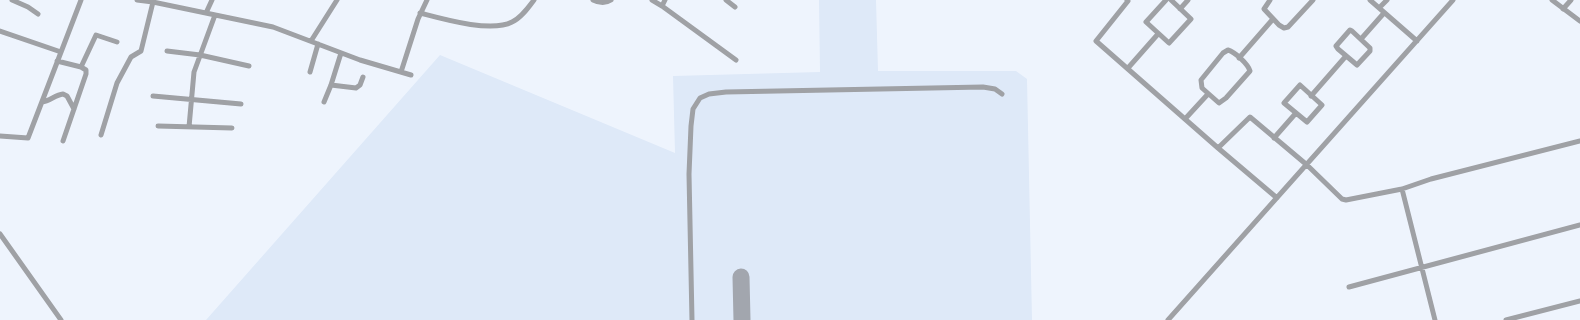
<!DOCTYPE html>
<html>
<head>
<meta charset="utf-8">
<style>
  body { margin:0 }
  canvas { display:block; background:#eef4fd }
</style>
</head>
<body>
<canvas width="1580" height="320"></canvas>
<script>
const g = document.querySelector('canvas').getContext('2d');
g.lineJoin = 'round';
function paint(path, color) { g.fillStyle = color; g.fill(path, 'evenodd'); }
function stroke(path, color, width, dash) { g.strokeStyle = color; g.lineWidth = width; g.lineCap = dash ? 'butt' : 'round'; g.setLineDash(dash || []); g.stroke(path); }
paint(new Path2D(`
  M819 0H876L878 71H1016L1027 79 1032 320H206L440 55 675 153 673 76 820 72Z`), '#dee9f8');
stroke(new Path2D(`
  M741 277 742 320`), '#a2a6ae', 17);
stroke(new Path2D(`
  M12 0 28 7 38 14
  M137 0 153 2 273 27 360 60 411 75
  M593 0C599 3 605 4 611 0
  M652 0 662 6
  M665 0 662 6 736 60
  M726 0 735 7
  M1127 0 1128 1 1096 41 1218 148 1250 117 1307 165 1342 199 1346 200 1402 189 1431 179 1580 141
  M1166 0 1146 22 1169 43 1191 19 1171 0
  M1270 0 1264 9 1279 25 1284 28 1288 27 1313 0
  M1370 0 1417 41
  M1552 0 1580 21
  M1379 8 1387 0
  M1180 9 1188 0
  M1563 9 1571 0
  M206 13 212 0
  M420 13C443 19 491 33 512 22 521 18 528 8 534 0
  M1350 30 1352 31 1370 48V51L1357 65 1338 49 1336 46Z
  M0 31 61 52
  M1361 39 1384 13
  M311 41 337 0
  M1228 50C1235 52 1248 64 1250 71L1226 98 1219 103 1202 88 1201 80 1223 53Z
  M167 51 200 55 249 66
  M1239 58 1273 19
  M57 61 81 67 96 35 117 42
  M1128 68 1158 34
  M310 72 318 44
  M401 72 418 19 427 0
  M331 85 356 88 360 85 363 77
  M1300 85 1322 105 1307 122 1284 103Z
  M153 96 241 104
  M1311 96 1346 56
  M42 102C50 101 55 95 63 94L67 96 74 109
  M324 102 331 85 341 53
  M1185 119 1208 94
  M158 126 232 128
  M189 127 194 72 215 15
  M101 135 117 83 131 57 141 51 153 2
  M0 136 28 138 81 0
  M1274 138 1296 113
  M63 141 86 74V70L81 67
  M1218 148 1277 198
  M1402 189 1435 320
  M0 234 61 320
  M1349 287 1580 225
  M692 320 689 174 691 126 693 109 700 98 709 94 726 92 983 87 995 89 1002 94
  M1168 320 1453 0
  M1506 320 1580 301`), '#9fa1a5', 5);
</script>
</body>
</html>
